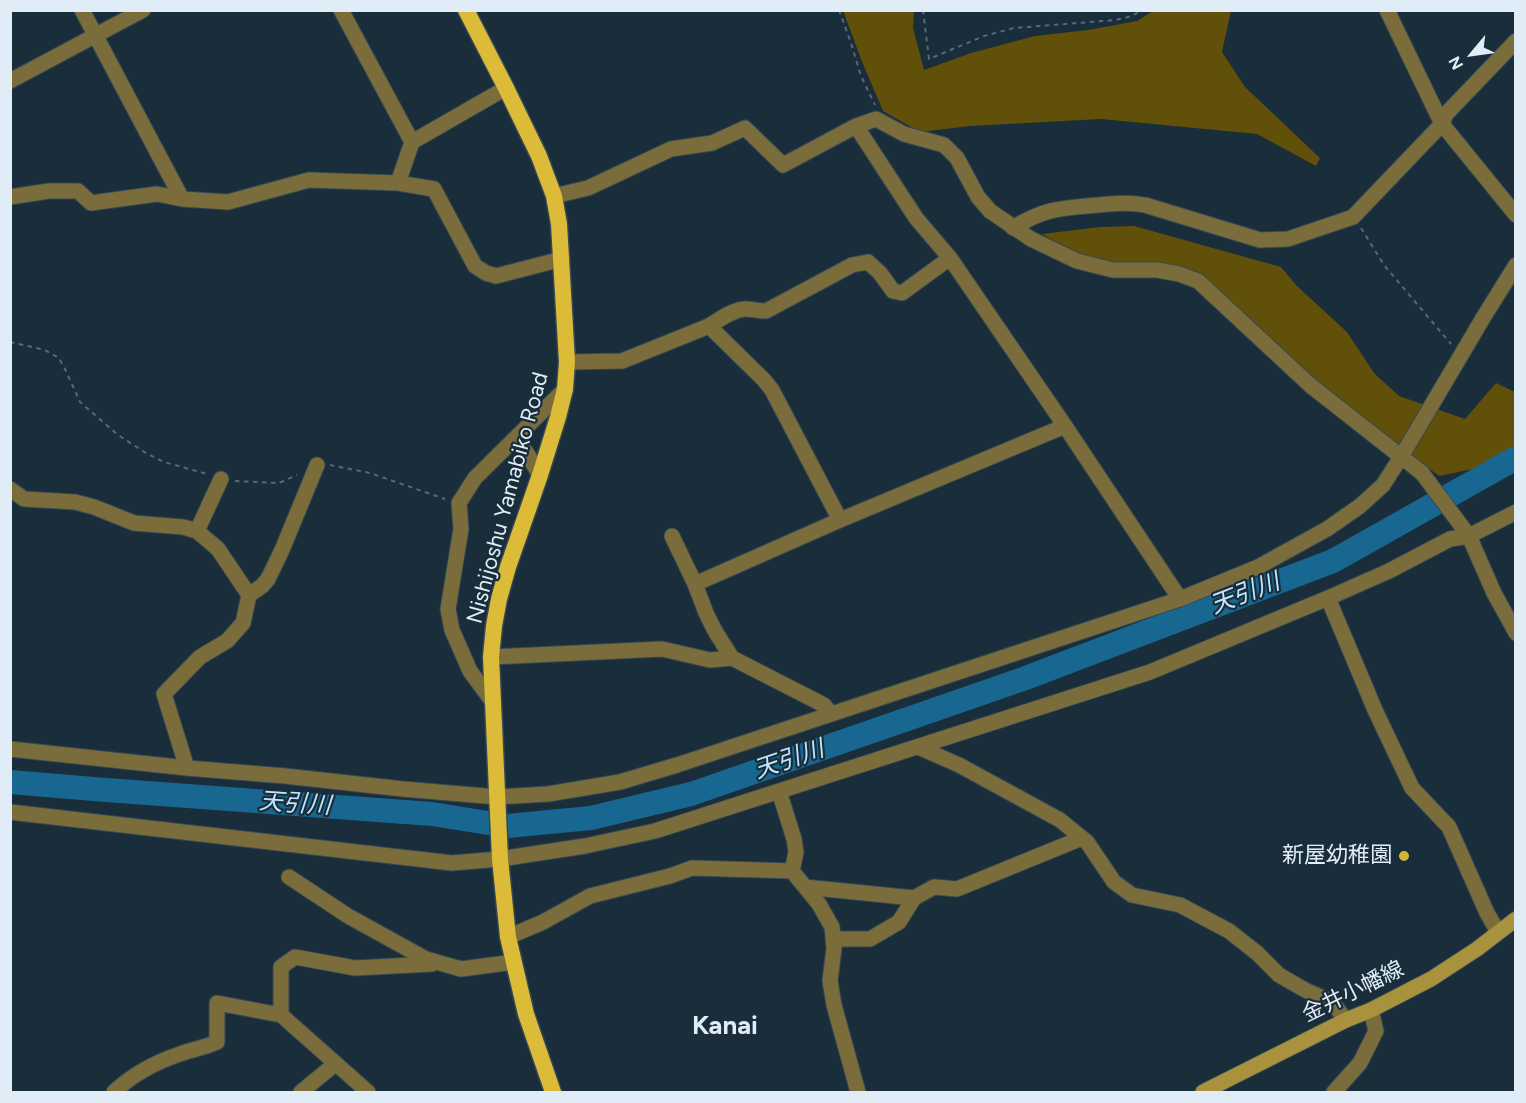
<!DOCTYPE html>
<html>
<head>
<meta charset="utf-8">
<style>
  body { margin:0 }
  #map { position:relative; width:1526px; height:1103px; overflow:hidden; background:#192d3a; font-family:Figtree,sans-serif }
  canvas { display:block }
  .frame { position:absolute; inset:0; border:12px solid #e1edf6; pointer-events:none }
  .north { position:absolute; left:1442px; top:24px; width:60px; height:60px; -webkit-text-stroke:4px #192d3a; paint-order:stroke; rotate:241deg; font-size:16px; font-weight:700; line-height:24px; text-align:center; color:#e1edf6 }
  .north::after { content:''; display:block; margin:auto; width:21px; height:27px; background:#e1edf6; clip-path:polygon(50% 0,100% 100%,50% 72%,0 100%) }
</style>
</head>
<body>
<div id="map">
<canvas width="1526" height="1103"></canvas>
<div class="frame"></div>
<div class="north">N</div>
</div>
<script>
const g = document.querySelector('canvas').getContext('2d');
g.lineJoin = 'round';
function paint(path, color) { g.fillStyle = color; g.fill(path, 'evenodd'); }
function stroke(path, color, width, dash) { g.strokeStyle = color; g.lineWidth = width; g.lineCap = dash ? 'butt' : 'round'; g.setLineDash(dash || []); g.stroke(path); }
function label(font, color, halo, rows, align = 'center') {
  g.font = font + ' Figtree,"Noto Sans JP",sans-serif'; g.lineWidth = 4.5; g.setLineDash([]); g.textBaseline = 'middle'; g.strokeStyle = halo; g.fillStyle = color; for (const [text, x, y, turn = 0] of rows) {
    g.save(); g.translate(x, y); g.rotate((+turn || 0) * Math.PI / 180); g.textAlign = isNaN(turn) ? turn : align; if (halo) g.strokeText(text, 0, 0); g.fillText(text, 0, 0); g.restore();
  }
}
paint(new Path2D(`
  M843 11H914L913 28 924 70 971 53 1035 36 1088 30 1137 21 1153 11H1231L1222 52 1245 87 1320 158 1316 166 1257 134 1101 119 970 126 920 132 883 111 863 64Z
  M1134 226 1281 267 1297 286 1347 332 1374 373 1399 396 1465 419 1496 383 1515 392V449L1487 466 1439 476 1314 382 1197 273 1112 264 1077 254 1042 234 1100 227Z`), '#605009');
stroke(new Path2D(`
  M10 782 106 790 432 814 507 826 591 818 691 794 1023 679 1333 561 1516 458`), '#186790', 24);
const minor = new Path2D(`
  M82 10 182 199
  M341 10 412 142
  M1387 10 1442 124 1516 215
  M10 81 143 10
  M856 126 916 218 950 258 1065 426 1180 599
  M398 183 412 142 506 88
  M554 196 588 188 671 149 712 143 745 128 783 165 856 126 876 119 904 134 944 145 957 158 978 197 990 211 1031 239 1077 261 1113 270H1157L1179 274 1198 281 1311 386 1422 473 1469 536 1494 593 1516 633
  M10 197 49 191H78L91 203 157 194 182 199 228 202 309 180 398 183 434 189 475 266 486 273 496 276 562 259
  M1013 228C1044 208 1063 208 1098 205 1115 203 1129 202 1145 205L1260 240 1288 239 1353 217 1442 124 1446 114 1516 41
  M567 362 622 361 709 326
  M513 440 526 452 540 475
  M10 489 24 499 75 502 94 507 134 523 183 527 197 531
  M840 520 772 390 764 380 709 326C719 320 733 309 746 309 752 309 758 311 766 311L852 265 868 262 880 273 893 291 902 293 950 258
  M672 536 695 584 706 613 715 631 732 658 824 705 831 714
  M695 584 840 520 1065 426
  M249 595 262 586 268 579 282 550 317 465
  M1328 598 1375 710 1412 788 1449 827 1487 913 1498 932
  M491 657 662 649 710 660 732 658
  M492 701 470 671 452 630 448 609 461 529 459 503 475 478 565 389
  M918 747 959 765 1060 820 1087 842 1114 882 1132 895 1180 905 1229 931 1257 953 1279 975 1305 990 1332 1002 1346 1020
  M10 749 187 768 285 776 403 789 497 797 548 794 620 782 677 765 1180 599 1258 567 1327 529 1360 506 1383 485 1401 457 1483 318 1516 265
  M187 768 164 694 200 657 227 641 243 623 249 595 218 549 197 531 221 479
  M779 791 794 839 796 852 792 871 819 904 832 927 834 948 830 981 834 1005 858 1092
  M10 812 452 863 500 859 585 846 655 831 1150 672 1328 598 1389 571 1450 539 1469 536 1516 512
  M289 877 348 916 426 959 461 969 514 962
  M805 887 914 898 934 887 957 889 1082 838
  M508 937 543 922 590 896 670 876 692 868 792 871
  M833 939H870L899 922 914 898
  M281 1015V967L295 957 355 968 432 964
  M114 1092C132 1075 156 1062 180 1054 193 1049 204 1048 217 1042V1003L281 1015 368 1092
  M301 1092 335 1064
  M1334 1092 1360 1063 1376 1031 1371 1010`);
const secondary = new Path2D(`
  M1203 1092 1346 1020 1371 1010 1431 979 1477 949 1516 919`);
const trunk = new Path2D(`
  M466 10 506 88 539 156 554 196 559 224 567 362 565 389 558 417 540 475 508 567 499 599 494 626 491 657 500 859 508 937 526 1014 553 1092`);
stroke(minor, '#354854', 17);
stroke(secondary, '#354854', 17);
stroke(trunk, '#354854', 19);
stroke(new Path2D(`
  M839 10 851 43 861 76 875 105
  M923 10 929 59 984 36 1014 28 1116 20 1132 16 1142 10
  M1361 228 1384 265 1451 344
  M10 342 45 350 59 358 66 371 80 402 118 435 146 453 164 462 207 474
  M330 465 370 473 445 499
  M235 481 279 483 297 475`), '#576975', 2, [4.5, 4.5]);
stroke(minor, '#7a6d3b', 15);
stroke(secondary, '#a8923d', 15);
stroke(trunk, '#dbbb38', 16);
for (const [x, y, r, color] of [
  [1404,856,6,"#d5b534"]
]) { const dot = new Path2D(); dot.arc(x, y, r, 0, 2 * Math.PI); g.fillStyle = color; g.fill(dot); stroke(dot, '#192d3a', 2); }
label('22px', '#e1edf6', '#192d3a', [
  ["Nishijoshu Yamabiko Road",508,498,-75],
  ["金井小幡線",1353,992,-26]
]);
label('22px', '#e1edf6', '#192d3a', [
  ["新屋幼稚園",1392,856]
], 'right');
label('italic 24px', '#c1e6fe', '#192d3a', [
  ["天引川",1245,594,-21],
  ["天引川",789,760,-19],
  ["天引川",295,804,4]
]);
label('bold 26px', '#e1edf6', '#192d3a', [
  ["Kanai",725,1026]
]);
</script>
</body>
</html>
